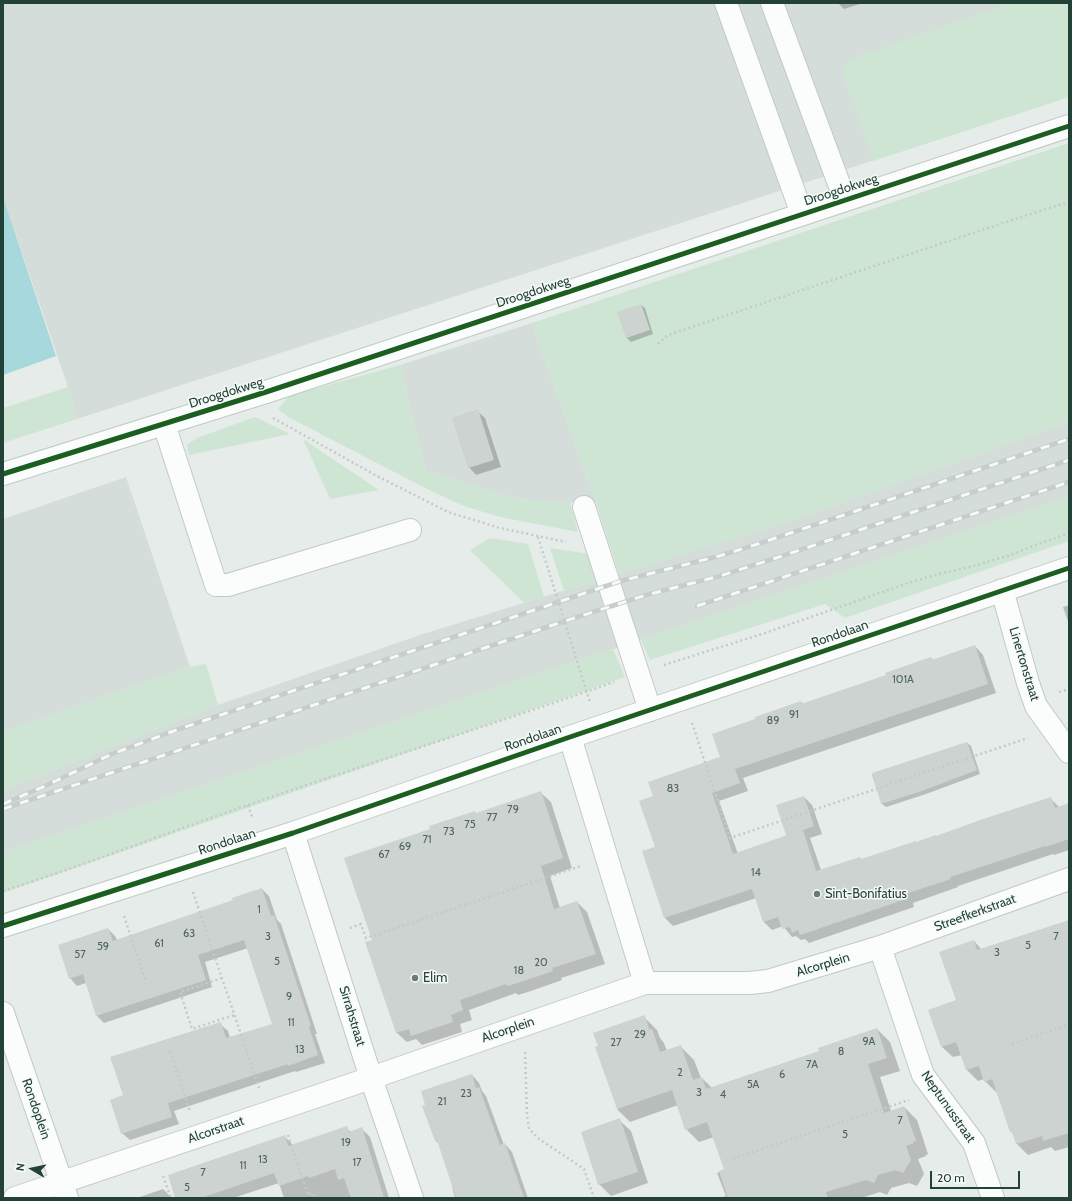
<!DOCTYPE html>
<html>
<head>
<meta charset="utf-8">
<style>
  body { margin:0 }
  #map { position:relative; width:1072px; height:1201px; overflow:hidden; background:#e6ece9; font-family:Cabin,sans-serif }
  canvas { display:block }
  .frame { position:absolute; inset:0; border:4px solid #224137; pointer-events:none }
  .north { position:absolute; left:12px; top:1149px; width:40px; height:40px; -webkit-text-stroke:3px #f5faf7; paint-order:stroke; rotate:279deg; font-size:11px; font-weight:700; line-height:16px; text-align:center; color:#224137 }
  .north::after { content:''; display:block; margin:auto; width:14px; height:18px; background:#224137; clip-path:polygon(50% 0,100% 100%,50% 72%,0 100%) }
  .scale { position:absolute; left:930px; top:1171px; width:90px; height:18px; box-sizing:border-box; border:2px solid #224137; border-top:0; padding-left:5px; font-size:12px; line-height:14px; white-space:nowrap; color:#224137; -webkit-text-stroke:3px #f5faf7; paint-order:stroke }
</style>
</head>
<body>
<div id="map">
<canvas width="1072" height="1201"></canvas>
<div class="frame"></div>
<div class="north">N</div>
<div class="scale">20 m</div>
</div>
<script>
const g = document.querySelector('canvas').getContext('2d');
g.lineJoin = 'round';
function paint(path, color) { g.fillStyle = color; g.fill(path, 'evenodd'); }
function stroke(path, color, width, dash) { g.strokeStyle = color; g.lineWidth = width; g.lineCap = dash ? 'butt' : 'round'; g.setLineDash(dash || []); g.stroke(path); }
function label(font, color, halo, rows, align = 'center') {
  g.font = font + ' Cabin,sans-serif'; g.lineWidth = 3; g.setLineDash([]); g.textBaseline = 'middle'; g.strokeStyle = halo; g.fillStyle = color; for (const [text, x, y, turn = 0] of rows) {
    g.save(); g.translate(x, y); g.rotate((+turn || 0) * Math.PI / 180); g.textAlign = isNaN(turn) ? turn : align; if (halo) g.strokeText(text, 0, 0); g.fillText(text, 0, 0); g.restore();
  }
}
paint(new Path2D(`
  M3 3H1069V97L77 419 68 387 3 197Z
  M532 323 596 503 549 502 514 498 426 471 400 365Z
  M1069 422V497L3 853V790L218 705 423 634 790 521Z
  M126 477 190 667 3 732V519Z`), '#d4ddd9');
paint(new Path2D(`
  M1012 3H1069V97L873 161 842 71 850 59Z
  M1069 143V422L790 521 619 574 596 503 532 323Z
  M400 365 426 471 514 498 549 502H570L578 532 500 517 464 506 431 491 288 417 278 409 289 396Z
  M68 387 77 419 3 443V408Z
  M255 417 290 434 189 455 187 445 197 438Z
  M303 439 379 490 330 499Z
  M1069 497V541L845 618 825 604 650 660 641 640Z
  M490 538 528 544 544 597 524 603 470 550Z
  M550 548 590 554 598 580 564 591Z
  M613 649 625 677 3 893V853Z
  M206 664 218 705 3 790V732L190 667Z`), '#cfe5d4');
paint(new Path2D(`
  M3 197 56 356 3 375Z`), '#a6d8dc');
paint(new Path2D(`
  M838 3H863L844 9Z
  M641 305 645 308 653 334 631 342 627 338 618 313Z
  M477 411 485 418 501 467 476 475 469 467Z
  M1069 605V624L1063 607Z
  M975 646 983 655 996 693 743 778 748 791 719 801 738 854 788 836 787 835 804 797 812 805 822 834 810 838 821 870 862 860 936 837 1051 799 1059 807 1069 804V850L1054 855 1053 854 958 886V887L913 903 914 907 809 943 805 939 801 940 796 936 792 937 783 926 772 930 764 922 756 898 673 926 665 918 656 848 654 797 722 758 801 702 803 704 887 676 931 658 933 660Z
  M967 743 971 746 980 774 926 794 886 807 882 804 872 775Z
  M541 793 551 802 572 868 550 876 560 908 577 902 587 912 605 964 561 978 562 980 531 991 518 995 516 993 469 1010 472 1020 460 1024 462 1032 422 1045 416 1039 407 1042 397 1033 373 940 477 814Z
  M262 889 269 896 277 920 281 924 317 1034H315L325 1063 296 1072 295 1071 174 1111 179 1124 130 1140 122 1133 124 1096 220 1024 228 1031 230 1038 273 1025 248 948 205 962 212 987 104 1023 97 1016 86 983 77 986 70 978 108 929 115 936 117 940 234 901Z
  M1069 921V1147L1055 1151 1051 1147 1028 1155 1017 1144 1014 1134 1011 1132 998 1092H996L985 1081 984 1079 978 1081 967 1070 962 1055 953 1057 942 1047 957 1001 974 941 982 950Z
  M644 1017 657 1030 660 1038 664 1043 667 1051 681 1047 694 1060 701 1078H702L712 1088 820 1051 877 1029 890 1042 900 1071 880 1077 891 1111 904 1107 917 1120 928 1154 926 1155V1156L918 1159 924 1174 917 1186 909 1183 891 1188 887 1195 880 1192 861 1198H720L726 1196 717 1173 725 1170 714 1137 699 1142 686 1129 678 1105 630 1122 617 1109Z
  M472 1075 479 1083 482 1091 486 1096 504 1145 505 1144 512 1152 528 1198H455L452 1187H454L439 1144 435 1140Z
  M619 1120 631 1131 648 1183 611 1196 599 1184Z
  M346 1128 351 1132 361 1128 370 1137 389 1198H284L279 1183 233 1198H176L285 1137 293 1145Z
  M163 1189 172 1198H137Z`), '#0003');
paint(new Path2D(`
  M641 304 650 330 626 338 617 312Z
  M478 409 494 460 468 468 452 418Z
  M975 645 988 684 735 769 740 783 712 793 733 854 796 832 786 835 776 805 804 796 814 826 803 830 816 871 860 857 861 859 916 841V842L936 835V836L983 819 1051 797 1055 808 1069 803V839L1045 847V846L950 877 951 879 905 894 906 899 800 935 798 930 792 933 790 927 782 929 778 917 763 922 752 889 664 918 642 851 655 847 639 801 653 796 648 782 720 757 712 734 755 719V717L801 701V704L886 675 885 673 931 657 932 660Z
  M967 742 977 770 922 791 881 804 872 773Z
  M541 791 563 858 541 866 554 909 577 901 596 954 552 968 553 971 521 982 507 986 506 984 460 1000 463 1010 451 1015 453 1022 411 1036 409 1029 396 1033 365 942 372 940 344 858 430 829 429 826 475 811 476 813Z
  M262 888 271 916 274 915 311 1026 309 1027 318 1055 288 1066V1064L168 1103 172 1117 121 1134 110 1100 123 1095 110 1057 221 1022 226 1038 272 1024 244 940 198 955 206 980 96 1016 83 974 69 979 58 945 108 928 113 941 233 900 232 898Z
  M1069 920V1133L1043 1141 1042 1136 1016 1144 1012 1132H1010L992 1079 984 1082 979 1066 966 1070 956 1042 941 1047 928 1010 956 1000 939 952 974 940 977 950Z
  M645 1015 649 1029H652L660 1052 681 1045 693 1080 702 1077 706 1089 819 1051 818 1048 877 1028 887 1058 868 1064 884 1113 904 1106 916 1141 913 1142 914 1143 906 1146 911 1160 903 1173 895 1170 878 1175 874 1183 866 1180 826 1192 828 1198H728L719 1171 724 1169 707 1122 685 1130 672 1090 617 1109 595 1047 598 1046 593 1033Z
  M472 1074 476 1088 479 1087 500 1145 505 1143 524 1198H456L437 1140 435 1141 422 1106 425 1105 421 1091Z
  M620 1118 638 1172 598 1185 581 1132Z
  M347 1126 349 1132 362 1127 384 1198H351L344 1178 338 1180 335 1169 309 1178 308 1176 279 1186 274 1173 201 1198H175L168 1175 285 1135 288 1146Z`), '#cdd3d0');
const minor = new Path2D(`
  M726 3 802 214
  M772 3 845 200
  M164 424 216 585H228L410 530
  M3 474 266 392 1069 126
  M584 507 650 710
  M1002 590 1028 683 1036 706 1069 752
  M570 737 645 983
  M293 833 371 1078 412 1198
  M3 926 293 833 570 737 1069 568
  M880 947 923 1075 974 1143 993 1198
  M3 1013 67 1198
  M15 1198 371 1078 645 983H750L768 981 880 947 1069 879`);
stroke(minor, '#c3c9c6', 24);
stroke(new Path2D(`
  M658 344 668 335 1018 218 1069 202
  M273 418 377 476 448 512 500 528 566 542
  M538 537 590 702
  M664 665 765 633 908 583 942 573 966 568 1011 555 1025 549 1069 533
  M1059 692 1069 689
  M692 723 730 838 1028 738
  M248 805 252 817
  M3 891C85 865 166 833 248 805 369 763 492 725 614 682
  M193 892 259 1088
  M124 916 146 982
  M350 928 361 924 366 938 581 866
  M222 978 180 992 192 1029 234 1015
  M1012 1044 1069 1024
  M170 1051 190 1111
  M525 1052 527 1115 529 1129 539 1139 584 1169 594 1198
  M288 1135 308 1195 313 1193 315 1198
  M733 1159 909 1100
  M163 1176 171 1198`), '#c2cbc7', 2.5, [2, 3]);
stroke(minor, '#fbfcfc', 22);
const rail = new Path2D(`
  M697 606 1069 482
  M3 804 45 786 112 754 179 729 621 581 719 556 761 543 1069 439
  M3 809 565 621 646 595 720 576 776 558 1069 460`);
stroke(rail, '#c7cdca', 4.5);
stroke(rail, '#f5faf7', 3, [9]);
stroke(new Path2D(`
  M3 474 266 392 1069 126
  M3 926 293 833 570 737 1069 568`), '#1b5e20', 5);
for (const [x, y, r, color] of [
  [817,894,4,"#677d75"],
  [415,978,4,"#677d75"]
]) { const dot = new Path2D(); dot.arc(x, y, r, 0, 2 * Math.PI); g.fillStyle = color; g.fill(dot); stroke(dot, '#f5faf7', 1.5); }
label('11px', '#4e665e', null, [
  ["101A",903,680],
  ["91",794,715],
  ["89",773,721],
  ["83",673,789],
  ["79",513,810],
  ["77",492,818],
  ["75",470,825],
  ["73",449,832],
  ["71",427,840],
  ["69",405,847],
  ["67",384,855],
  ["14",756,873],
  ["1",259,910],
  ["63",189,934],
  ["3",268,937],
  ["7",1056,937],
  ["61",159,944],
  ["5",1028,946],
  ["59",103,947],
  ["3",997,953],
  ["57",80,955],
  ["5",277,962],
  ["20",541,963],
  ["18",519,971],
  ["9",289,997],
  ["11",291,1023],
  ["29",640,1035],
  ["9A",869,1042],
  ["27",616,1043],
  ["13",300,1050],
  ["8",841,1052],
  ["7A",812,1065],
  ["2",680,1073],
  ["6",782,1075],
  ["5A",753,1085],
  ["3",699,1093],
  ["23",466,1094],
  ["4",723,1095],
  ["21",442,1102],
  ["7",900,1121],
  ["5",845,1135],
  ["19",346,1143],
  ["13",263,1160],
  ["17",357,1163],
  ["11",243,1166],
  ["7",203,1173],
  ["5",187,1188]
]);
label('13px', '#224137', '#f5faf7', [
  ["Droogdokweg",841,190,-18],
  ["Droogdokweg",533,292,-18],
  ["Droogdokweg",226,393,-17],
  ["Rondolaan",840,634,-19],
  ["Linertonstraat",1024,664,73],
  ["Rondolaan",533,738,-19],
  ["Rondolaan",227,842,-18],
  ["Streefkerkstraat",975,913,-20],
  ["Alcorplein",823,965,-17],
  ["Sirrahstraat",352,1016,73],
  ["Alcorplein",508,1030,-19],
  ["Neptunusstraat",948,1107,55],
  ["Rondoplein",36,1109,71],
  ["Alcorstraat",216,1130,-19]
]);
label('13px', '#224137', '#f5faf7', [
  ["Sint-Bonifatius",825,894],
  ["Elim",423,978]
], 'left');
</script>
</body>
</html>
